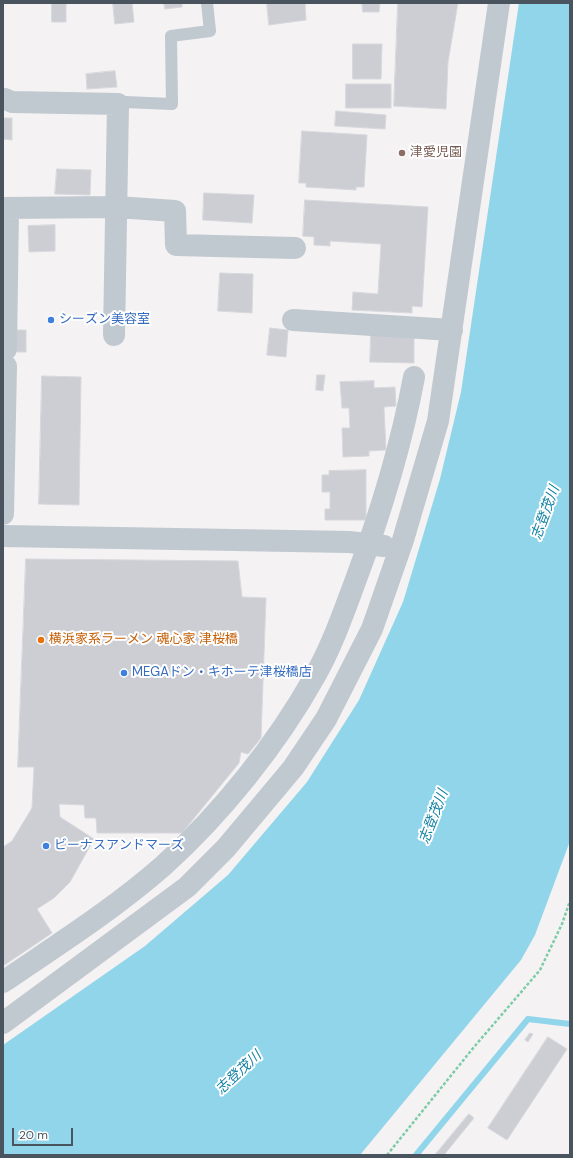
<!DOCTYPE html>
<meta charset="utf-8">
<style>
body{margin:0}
#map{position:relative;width:573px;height:1158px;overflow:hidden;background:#f4f2f2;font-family:"DM Sans",sans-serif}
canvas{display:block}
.frame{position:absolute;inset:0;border:4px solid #4a545f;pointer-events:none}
.scale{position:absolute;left:12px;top:1128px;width:61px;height:18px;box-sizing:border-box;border:2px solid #4a545f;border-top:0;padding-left:5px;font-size:12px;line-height:14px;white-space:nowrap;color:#4a545f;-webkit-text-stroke:3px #fff;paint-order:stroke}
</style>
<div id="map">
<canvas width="573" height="1158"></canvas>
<div class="frame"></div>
<div class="scale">20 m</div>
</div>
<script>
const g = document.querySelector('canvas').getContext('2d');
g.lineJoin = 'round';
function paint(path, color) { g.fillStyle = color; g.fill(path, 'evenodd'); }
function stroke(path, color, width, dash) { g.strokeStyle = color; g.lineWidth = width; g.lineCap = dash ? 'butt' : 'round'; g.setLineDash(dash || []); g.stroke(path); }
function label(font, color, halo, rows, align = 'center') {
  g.font = font + ' "DM Sans","Noto Sans JP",sans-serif'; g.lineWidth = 4; g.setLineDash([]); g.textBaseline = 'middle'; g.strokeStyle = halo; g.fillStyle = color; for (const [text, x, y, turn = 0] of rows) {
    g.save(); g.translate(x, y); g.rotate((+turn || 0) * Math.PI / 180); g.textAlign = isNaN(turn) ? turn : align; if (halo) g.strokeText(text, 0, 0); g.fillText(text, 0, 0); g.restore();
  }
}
const water = new Path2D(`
 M519,3H570V841L535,935L521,960L360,1155H3V1045L145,946L228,875L307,782L359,700L403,602L440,479L461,392Z`);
const stream = new Path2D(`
 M416,1155L528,1019L570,1024`);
const building = new Path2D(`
 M52,3H66V22H52Z
 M113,3H132L134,22L115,24Z
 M164,3H182V7L165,9Z
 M267,3H305L306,20L269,25Z
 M362,3H380L379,12H363Z
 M398,3H458L448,62L446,109L394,106Z
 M353,44H382L381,79H353Z
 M115,71L117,87L87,89L86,74Z
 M346,84H391V108H346Z
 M336,111L386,115L385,129L335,126Z
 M3,118H12V140L3,139Z
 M302,131L367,135L364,187H356V190L306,187V183H299Z
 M57,169L91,170L90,195L55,194Z
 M204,193L254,195L252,223L203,220Z
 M305,200L428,207L422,307L412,306V313L352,310L353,292L378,294L381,244L330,241V246L314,245V237L303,236Z
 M55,225V251L29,252L28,226Z
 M220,273L253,274L252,313L218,311Z
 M270,328L288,330L286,357L267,355Z
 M17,330H26V352H17Z
 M371,334L414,335V363L370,362Z
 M317,375H325L323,391L316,390Z
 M42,376L81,377L79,505L39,504Z
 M374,381V388L395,387L396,406L384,407L386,450L369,451V456L343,457L342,428H350L349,408H342L340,382Z
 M366,470V520H325V509H330V492H322V475H329V471Z
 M26,559L238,561L242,597L266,598L261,738L248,754L241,752L239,763L182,833H97L96,818H85L84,805L59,804L60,817L94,839L70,882L54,898L37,909L52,933L3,966V847L12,841L32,808L34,767H18Z
 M530,1033L533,1034L528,1042L525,1040Z
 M548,1037L567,1049L507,1140L488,1128Z
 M469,1114L474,1118L444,1155H435Z`);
const path = new Path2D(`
 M387,1155L474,1047L540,970L562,924L570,901`);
const lane = new Path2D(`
 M118,104L125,102L172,104L171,36L210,31L207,3`);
const street = new Path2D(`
 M5,99L12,102L118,104L114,335
 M3,208L116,207L175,211L176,245L295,248
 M293,320L452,330
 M6,349L8,208
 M3,514L6,366
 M3,536L349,542L384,546
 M3,982C57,945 114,909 163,866C221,814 277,744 315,676C332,646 343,614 355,582C380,515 401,447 414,377
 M3,1023L187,887L226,848L293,768L326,719L372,629L403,540L438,421L499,3`);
const markers = [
 [402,153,4,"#8d6e63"],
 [51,320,4,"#3f7fe0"],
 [41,640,4,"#e8710a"],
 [124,673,4,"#3f7fe0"],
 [46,846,4,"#3f7fe0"]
];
const educationNames = [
 ["津愛児園",410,153]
];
const shopNames = [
 ["シーズン美容室",59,320],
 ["MEGAドン・キホーテ津桜橋店",132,673],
 ["ビーナスアンドマーズ",54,846]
];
const foodNames = [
 ["横浜家系ラーメン 魂心家 津桜橋",49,640]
];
const waterNames = [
 ["志登茂川",546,513,-70],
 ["志登茂川",434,817,-69],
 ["志登茂川",239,1073,-43]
];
paint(water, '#91d5ea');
stroke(stream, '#91d5ea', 6);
paint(building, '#ccced4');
stroke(building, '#d6d8dd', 1);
stroke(path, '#7bcca7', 2.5, [3, 2]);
stroke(lane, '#c0c8d0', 12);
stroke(street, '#c0c8d0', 22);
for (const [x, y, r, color] of markers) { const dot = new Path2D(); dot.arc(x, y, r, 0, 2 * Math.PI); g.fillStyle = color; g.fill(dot); stroke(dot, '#fff', 1.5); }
label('13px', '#785e54', '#fff', educationNames, 'left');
label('13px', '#366cbe', '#fff', shopNames, 'left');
label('13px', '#c56008', '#fff', foodNames, 'left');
label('italic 14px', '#1080a3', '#fff', waterNames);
</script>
